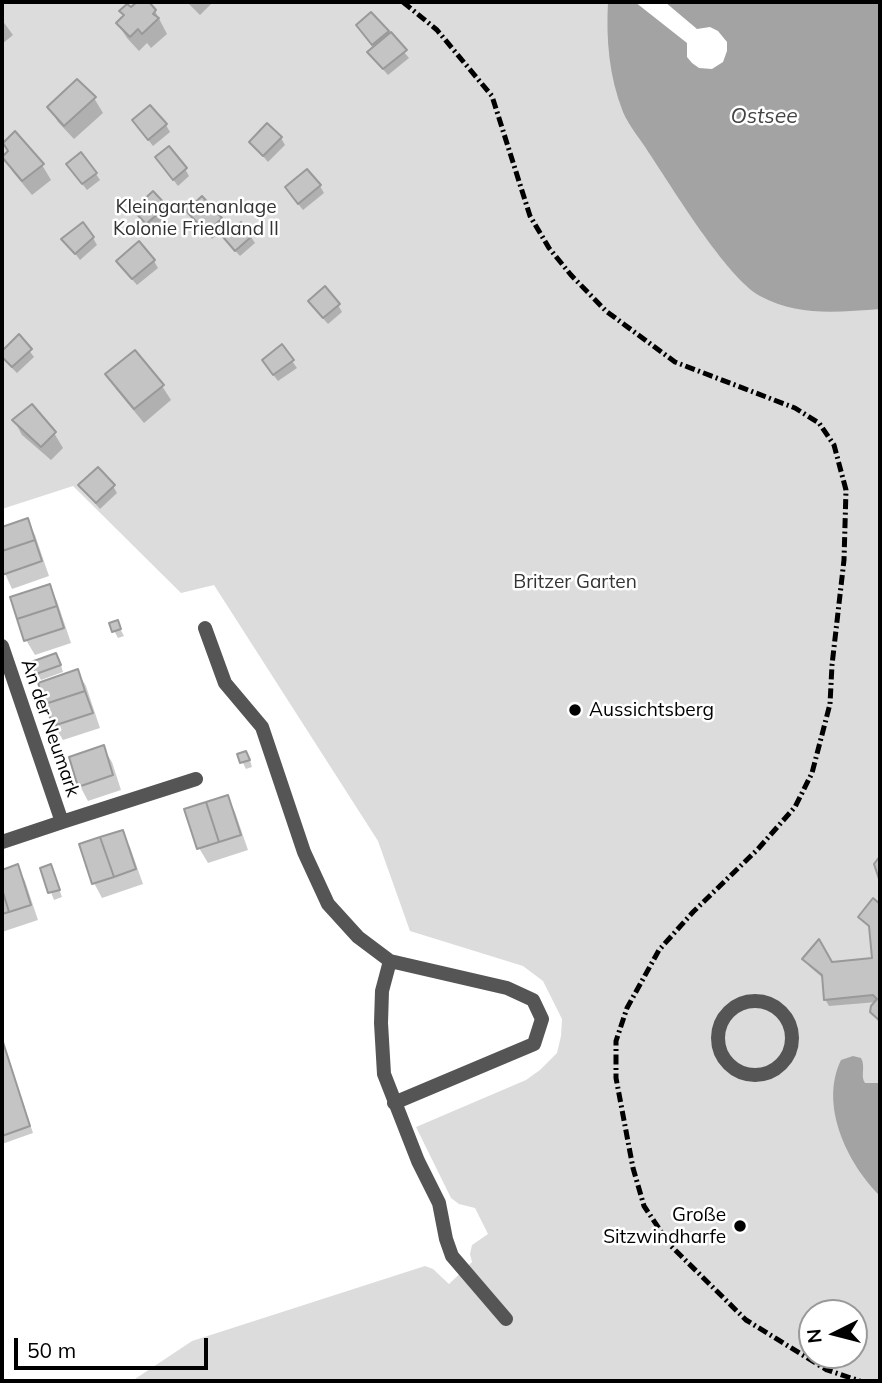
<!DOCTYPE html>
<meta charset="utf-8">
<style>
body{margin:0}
#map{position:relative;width:882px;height:1383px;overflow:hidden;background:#fff;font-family:Mulish,sans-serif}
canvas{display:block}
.frame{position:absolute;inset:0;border:4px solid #000;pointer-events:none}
.north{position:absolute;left:798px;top:1299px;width:70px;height:70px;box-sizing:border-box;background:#fff;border:2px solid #999;border-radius:50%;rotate:264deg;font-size:19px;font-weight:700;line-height:28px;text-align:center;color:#000}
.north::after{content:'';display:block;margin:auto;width:24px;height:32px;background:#000;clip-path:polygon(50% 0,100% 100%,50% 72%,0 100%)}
.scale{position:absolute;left:14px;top:1338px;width:194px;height:32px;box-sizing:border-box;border:4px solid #000;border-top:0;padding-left:9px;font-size:21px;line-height:24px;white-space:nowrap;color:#000;-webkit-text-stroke:5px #fff;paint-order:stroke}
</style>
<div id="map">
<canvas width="882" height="1383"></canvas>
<div class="frame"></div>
<div class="north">N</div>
<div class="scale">50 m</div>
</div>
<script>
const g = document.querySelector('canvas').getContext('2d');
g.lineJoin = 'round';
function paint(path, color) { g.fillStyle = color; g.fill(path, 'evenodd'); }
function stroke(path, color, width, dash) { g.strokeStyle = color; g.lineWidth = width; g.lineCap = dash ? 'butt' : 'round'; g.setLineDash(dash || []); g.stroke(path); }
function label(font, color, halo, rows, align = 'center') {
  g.font = font + ' Mulish,sans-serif'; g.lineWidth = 5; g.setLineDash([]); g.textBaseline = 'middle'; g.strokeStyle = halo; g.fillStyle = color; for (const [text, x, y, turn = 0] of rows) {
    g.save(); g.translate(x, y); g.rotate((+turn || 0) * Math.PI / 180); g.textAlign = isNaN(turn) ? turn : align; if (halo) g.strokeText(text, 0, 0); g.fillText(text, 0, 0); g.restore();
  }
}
const green = new Path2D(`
 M2,2H880V1381H132L192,1341L425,1266L433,1269L449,1284L472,1262L470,1254L472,1245L488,1234L475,1208L459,1204L451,1198L416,1127L526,1080L540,1070L557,1053L561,1036L562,1019L543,981L523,966L410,931L378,841L214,585L181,593L73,486L2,509ZM812,1313H854V1355H812Z`);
const water = new Path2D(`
 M608,2H880V309C838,312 799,317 760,296C726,277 672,187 649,153C641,140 629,126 623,112C609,76 606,40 608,2Z
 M853,1056L861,1058C866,1067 860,1076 865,1083H880V1196C847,1163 819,1105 841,1060Z`);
const pier = new Path2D(`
 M635,2H665L697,29L710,27L718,31L727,42V51L723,62L712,69L699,68L692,63L687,57V43Z`);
const shadow = new Path2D(`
 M139,2H146L155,11L167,34L151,48L147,43L139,51L127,38L118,24L125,17L122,12L131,10Z
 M187,2H212V3L200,15Z
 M2,20L13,35L2,44Z
 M362,32H387L409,58L388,75L374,59L370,52L375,48Z
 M94,98L103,113L74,139L58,122L49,107Z
 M166,125L170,132L153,146L138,127Z
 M267,126L281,138L285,145L268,162L251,142Z
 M10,152L42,165L51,180L32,195L13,172L4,157Z
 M157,158L185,169L189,176L178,186Z
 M72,171L96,174L100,180L87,190Z
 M320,186L324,193L303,210L291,195Z
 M166,207L170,213L151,230L135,210Z
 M188,211L221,219L225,226L212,239Z
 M251,237L255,243L240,256L229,244Z
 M93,238L97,245L80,260L64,239Z
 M154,261L158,268L137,285L122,268Z
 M338,305L342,312L328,324L314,308Z
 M19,337L34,357L17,373L5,361L2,353Z
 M282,347L297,368L278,381L268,368Z
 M108,374L162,386L171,400L144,423L116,389Z
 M14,420L54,433L63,448L51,460L22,435Z
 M80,486H113L117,493L100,509Z
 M27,520L35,535L49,576L12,589L2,567V528Z
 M49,587L57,601L71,643L35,655L26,640Z
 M117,623L124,636L118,638L111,625Z
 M60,662L63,672L41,680L37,673Z
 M77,671L86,686L100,728L63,740L54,725Z
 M103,748L112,762L121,790L88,801L80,786Z
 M239,755L250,760L252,767L246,769Z
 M227,797L235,812L248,850L208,863L199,848L186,810Z
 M122,832L130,847L143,884L102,898L94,883Z
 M17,866L25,881L38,920L2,932V871Z
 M51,866L62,897L54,900L42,869Z
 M873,901L880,906V1022L872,1012L877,1002L829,1006L825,999L824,979L809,966L805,959L831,964L874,960L871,930L860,917Z
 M2,1039L33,1133L2,1144Z`);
const building = new Path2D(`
 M137,2H149L156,10L153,14L159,18L142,34L138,29L130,37L116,23L124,15L119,11L127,4L131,7Z
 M371,12L389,31L372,45L356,25Z
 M391,32L407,50L383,69L367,52Z
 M77,79L96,97L64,126L47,107Z
 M150,105L167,124L148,140L132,120Z
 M267,123L282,137L263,156L249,142Z
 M15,131L44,164L22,181L2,157L8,151L3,143Z
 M169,146L187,168L173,180L155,157Z
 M81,152L97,173L82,184L66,164Z
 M307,169L321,185L298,204L285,187Z
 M153,191L167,206L146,224L133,210Z
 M202,196L222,218L207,233L186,211Z
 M83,222L94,237L75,254L61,239Z
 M241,222L252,236L235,251L223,237Z
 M139,241L155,260L132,279L116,261Z
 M325,286L340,304L323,318L308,301Z
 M19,334L32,349L12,367L2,357V351Z
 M282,344L294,360L273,375L262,360Z
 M135,350L164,385L134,409L105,374Z
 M32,404L56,432L41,447L12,420Z
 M98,467L115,485L96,503L78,485Z
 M28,518L35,540L2,551V527Z
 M35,540L42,561L2,575V551Z
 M50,584L57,606L17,619L10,597Z
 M57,606L64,628L24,641L17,619Z
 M118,620L121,629L112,632L109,623Z
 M56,653L61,665L36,674L31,662Z
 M78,669L85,691L45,704L38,683Z
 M85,691L93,713L53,726L45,704Z
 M104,745L113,775L78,787L69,757Z
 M246,751L250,760L240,763L237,754Z
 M228,795L241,835L219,842L206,802Z
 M206,802L219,842L197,849L184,809Z
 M123,830L136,869L114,877L100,837Z
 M100,837L114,877L92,884L79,844Z
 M880,856V882L874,864Z
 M18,864L31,905L9,912L2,889V870Z
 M51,864L60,890L48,893L40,868Z
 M2,889L9,912L2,914Z
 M873,898L880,904V1021L870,1012L871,1006L877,999L873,995L824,1000L822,975L802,959L819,939L832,962L872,958L869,926L858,917Z
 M2,1039L30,1126L2,1136Z`);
const lane = new Path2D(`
 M205,628L225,683L262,727L304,852L328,904L358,937L390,961L382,991L381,1023L384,1074L418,1161L439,1203L446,1239L452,1256L506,1319
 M2,646L62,822L2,842
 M62,822L196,779
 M390,961L507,988L533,1000L542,1019L534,1044L394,1103
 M718 1038a37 37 0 1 1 74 0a37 37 0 1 1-74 0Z`);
const rail = new Path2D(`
 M403,2L437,30L492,96L530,216L549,248L571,275L606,311L675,362L795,408L819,423L834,445L846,490L844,560L832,665L830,704L812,773L795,807L758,849L693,912L659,950L627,1008L616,1041V1078L633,1168L644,1206L670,1245L746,1320L827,1370L860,1381`);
const markers = [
 [575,710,7,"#000"],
 [740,1226,7,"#000"]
];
const parkNames = [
 ["Kleingartenanlage",196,207],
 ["Kolonie Friedland II",196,229],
 ["Britzer Garten",575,582]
];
const poiNames = [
 ["Aussichtsberg",589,710],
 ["Große",726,1215,"right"],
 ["Sitzwindharfe",726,1237,"right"]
];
const streetNames = [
 ["An der Neumark",50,728,71]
];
const waterNames = [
 ["Ostsee",764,117]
];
paint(green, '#dcdcdc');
paint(water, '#a3a3a3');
paint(pier, '#fff');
paint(shadow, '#0003');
paint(building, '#c4c4c4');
stroke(building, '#999', 2);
stroke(lane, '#555', 14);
stroke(rail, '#000', 5, [10, 3.5, 2, 3.5]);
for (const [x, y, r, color] of markers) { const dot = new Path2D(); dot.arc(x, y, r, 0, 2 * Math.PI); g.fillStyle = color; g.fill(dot); stroke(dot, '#fff', 2.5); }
label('19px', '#333', '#fff', parkNames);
label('19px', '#000', '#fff', poiNames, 'left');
label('19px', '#000', '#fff', streetNames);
label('italic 21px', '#444', '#fff', waterNames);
</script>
